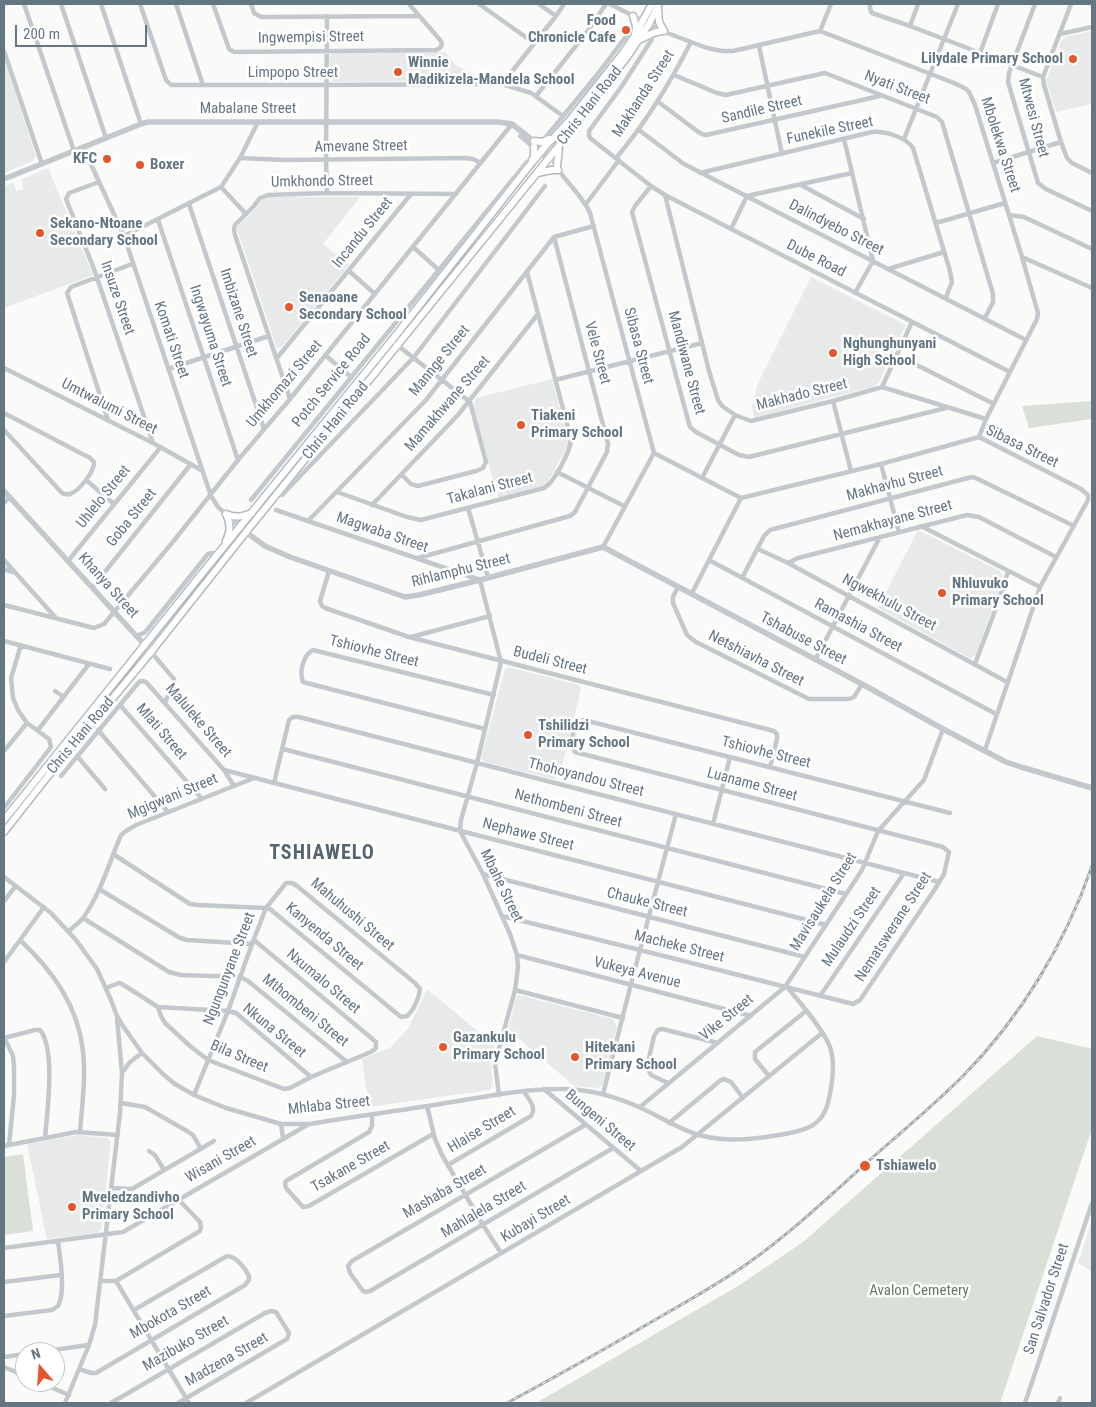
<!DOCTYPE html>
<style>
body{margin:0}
#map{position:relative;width:1096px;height:1407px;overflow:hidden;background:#fafaf8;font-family:"Roboto Condensed",sans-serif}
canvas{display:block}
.frame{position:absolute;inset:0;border:5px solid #657683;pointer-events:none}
.north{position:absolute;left:15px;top:1342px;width:50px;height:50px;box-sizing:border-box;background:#fff;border:1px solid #c1c8cd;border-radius:50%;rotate:342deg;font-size:14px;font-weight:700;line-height:20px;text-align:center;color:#657683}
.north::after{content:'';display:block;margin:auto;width:18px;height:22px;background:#e4572e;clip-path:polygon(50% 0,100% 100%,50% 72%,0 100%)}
.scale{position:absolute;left:15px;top:25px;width:132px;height:22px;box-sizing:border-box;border:2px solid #657683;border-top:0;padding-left:6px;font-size:15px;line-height:18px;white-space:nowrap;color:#657683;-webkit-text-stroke:4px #fff;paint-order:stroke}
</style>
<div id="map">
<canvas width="1096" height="1407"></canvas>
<div class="frame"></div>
<div class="north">N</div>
<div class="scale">200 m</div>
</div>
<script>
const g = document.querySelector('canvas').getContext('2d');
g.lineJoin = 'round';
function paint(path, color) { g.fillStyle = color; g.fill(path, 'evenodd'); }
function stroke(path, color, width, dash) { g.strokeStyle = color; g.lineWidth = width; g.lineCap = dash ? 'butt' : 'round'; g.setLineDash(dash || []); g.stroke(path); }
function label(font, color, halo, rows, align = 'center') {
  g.font = font + ' "Roboto Condensed",sans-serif'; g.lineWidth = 5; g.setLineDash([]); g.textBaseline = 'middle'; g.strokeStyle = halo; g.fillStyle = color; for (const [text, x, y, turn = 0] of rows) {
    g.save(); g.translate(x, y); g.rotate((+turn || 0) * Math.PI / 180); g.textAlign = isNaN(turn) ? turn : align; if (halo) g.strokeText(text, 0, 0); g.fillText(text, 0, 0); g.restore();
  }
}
const built = new Path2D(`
 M1092,31V104L1056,112L1046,81L1062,39L1066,37Z
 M445,52L456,65L479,78L480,80L334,82L329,79V56L333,53Z
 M4,59L36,156L33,161L4,173Z
 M48,168L93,275L4,308V186L14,182L16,191L23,189L22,179Z
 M268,197H360L323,244L349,265L281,348H277L237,229L239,225L251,214L262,200Z
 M811,277L906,325L879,382L875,386L754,418L752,407L758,383Z
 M552,379L569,444L546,485L498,498L473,406L476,398Z
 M918,530L1000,571L1003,578L976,655L970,658L878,608Z
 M508,667L579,685L581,689L560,775L554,779L485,762L481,758L505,669Z
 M427,989L495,1046L491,1062L493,1086L489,1090L369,1107L362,1059L390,1048L409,1027Z
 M519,995L613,1019L617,1027L603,1084L599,1088L574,1086L508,1029L516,997Z
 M78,1135L107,1138L111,1141L101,1230L97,1233L47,1239L27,1144Z
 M1092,1221V1272L1078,1263Z`);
const green = new Path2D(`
 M1092,401V419L1029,428L1022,406Z
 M1037,1036L1092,1049V1129L1000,1403H536L738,1286L803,1242Z
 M23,1154L33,1231L4,1235V1157Z`);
const minor = new Path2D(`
 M24,4L74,151
 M61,4L106,138
 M101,4L141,124
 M140,4L166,80L171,85H327L502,84L531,93L563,116
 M176,4L203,85
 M213,4L228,46L229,49L234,52L436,50L440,48L442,44L441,41L409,4
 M251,4L254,13L261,17L419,16
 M479,4L534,43
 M539,4L556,16
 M610,4L662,31L707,48L722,51H733L820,31L954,83L966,89L969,92L975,105L1022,257L1038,313L1037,319L986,419L979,437
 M870,4V9L872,13L910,26L1043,77
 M1035,4L1009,73L1008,82L1038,183L1046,189L1092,211
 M1071,4L1043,77L1044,85L1061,142L1067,158L1072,163L1092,173
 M327,16L326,159L327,193
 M910,26L918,4
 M820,31L831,4
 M1060,34L1092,27
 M652,39L622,86L589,131V135L590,138L651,186L665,195L1010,372
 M759,46L782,154
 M4,51L42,164
 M980,53L998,4
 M674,75L717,93L726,95L825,73L937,117L942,122L993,294V302L985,318
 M502,84L556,16L564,4
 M536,96L587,32L606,4
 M657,101L697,131L702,134L706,135L880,96
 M639,130L684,164L1026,340
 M546,137L596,76L628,34
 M844,139L873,261L855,293
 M904,139L958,4
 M83,147L124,236L211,496L218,507L241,528
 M551,155C559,178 581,192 590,213L654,453L741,498L881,464L979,437L1081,489L1088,495V500L1040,587L985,750
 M240,158L285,160L465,158L473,159L481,163
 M616,158C646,123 670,83 691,42
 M993,163L1061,142
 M700,173L872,132C885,131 906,137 913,148L950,271L952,282L946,297
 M99,182L69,193L66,199L94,269L153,443
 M801,185L864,219
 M651,186L635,206L632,212L688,420L690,427L696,432L739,455L749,457L946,408
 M221,187L246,214
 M665,195L709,371L718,400L722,406L735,415L751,421L833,401L882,387L986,419
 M189,204L264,429
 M586,204L619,160
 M1009,215L1024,217L1092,249
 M158,220L238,460
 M936,223L1005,203
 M731,229L747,196L852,173
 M124,236L221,187L240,158L258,122
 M413,247L439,270
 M1022,257L1092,288
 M888,269L944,252
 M349,271L375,294
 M392,341L470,402L486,462L483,468L476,471L418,486L411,484L402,475
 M325,355L351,377
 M897,355L994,404
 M277,358L411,194
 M4,368L153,443L201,470
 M168,369L269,336
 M555,380L702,343
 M882,387L912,322
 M290,399L235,235L234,229L235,225L254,206L260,198L268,195L327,193L456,194
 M833,401L851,471
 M4,413L90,458L94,462C95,471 79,491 70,494C66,495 65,494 62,493L4,430
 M108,420L67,293L71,287L132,264
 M881,464L899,532
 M557,472L624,506
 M702,478L735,415
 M86,480L114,504
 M337,492L407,517L421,520L544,488C554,483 571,450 571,439L527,272
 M282,495L414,357L545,186
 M251,500L527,162
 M4,503L10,497
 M372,505L458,415L538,314
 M468,508L488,577
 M276,510L480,580L501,662L477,763L461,820L460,831L483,874L510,934L517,955L518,967L515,990L495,1063L499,1095
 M308,521L426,400L554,237L594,226
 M921,526L1040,587
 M603,547L654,453
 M758,549L788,563L1007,682
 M418,558L570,516L575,512L607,452L608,444L554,237
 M4,560L56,618
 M709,560L996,714
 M68,561L160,448
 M788,563L798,558L967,515L979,517L1056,557
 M4,569L13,572
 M329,571L320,601L322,606L325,608L409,637L774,731L777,734V739L770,767
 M742,578L764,536L770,530L968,478L973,477L980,480L1074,526
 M678,587L673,597V603L687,635L696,642L809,699H849L854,697L862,684
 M92,588L191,464
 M692,593L741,498
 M4,605L94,628L104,624L172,543L238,460L290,399L512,124
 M136,636L144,633L147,630L208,554L213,553L217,556
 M411,637L490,616
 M4,641L110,669
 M151,652L174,679C176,689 167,694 165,703
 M815,660L880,537
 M975,664L993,616L1008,572
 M55,691L64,697
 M120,705L202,799
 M485,729L303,682C299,672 303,655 313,650L494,695
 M38,730L89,664
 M98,730L168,812
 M283,749L846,894
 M4,751L27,723
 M77,756L105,789
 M224,770L826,925
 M61,776L139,682L142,681L146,682L224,770L234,786
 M274,783L289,720L293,717H299L939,882
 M4,808L51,747L49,739L27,723L18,710L13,698L11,678L21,645
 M713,824L730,757
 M113,854L190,904L198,905L266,908L270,909L401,1017L407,1016C414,1010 419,998 420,989L415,983L297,886L292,883H286L266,908L252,944L228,1011L194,1095
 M483,874L805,957
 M4,877L51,913L76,940L97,969L111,1000L117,1016L123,1026L142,1053L164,1075L175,1084L194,1095L226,1108L281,1124H310C357,1116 405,1110 452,1102C486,1097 522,1089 557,1089C585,1088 615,1096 641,1108C661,1117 678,1129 699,1135C728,1143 756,1139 785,1134C806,1130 822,1126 828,1103C832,1086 836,1064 830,1047C824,1030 800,1003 788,988
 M99,889L180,938L187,940L252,944
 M4,901L15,887
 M502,916L640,950L853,1004L860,1000L935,889L944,874L949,852L943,847L575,752C568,743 574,732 577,722L584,720L950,813
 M83,918L169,972L181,975L240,977L248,981L347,1062
 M69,931C73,927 79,923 83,918C101,893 109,863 121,835L126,831L136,825L254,778
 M20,940C53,971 78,1006 83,1051C86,1078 82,1105 80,1132
 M517,955L751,1016
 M4,962L44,907
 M106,988L119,983L122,984L158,1007L161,1016L165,1023L190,1046L208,1060L284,1089L290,1088L311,1077L371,1052L376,1048V1042L254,940
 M515,990L623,1018
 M820,996L904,873
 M158,1007L228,1011L236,1013L311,1077
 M4,1037L13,1056L14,1067V1095L9,1145
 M4,1038L35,1030H40C56,1049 47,1113 45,1138
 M122,1073L130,1062L142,1053
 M769,1076L755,1059V1052L806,1011
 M668,1083L651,1075L647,1067L654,1036L658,1030L662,1029L718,1043
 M544,1089L641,1171
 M603,1094L631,984L676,814
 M121,1103L145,1107L187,1131L193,1135L201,1149
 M427,1106L435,1139L442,1155L483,1225L501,1253
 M640,1107L785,987L862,870L878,831L924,780L943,729
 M372,1114V1126L369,1132L286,1181L285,1184L286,1188L303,1207L309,1206L433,1134
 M669,1123L721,1080L724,1079L731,1082L743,1098
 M281,1124L283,1138
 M585,1125L352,1261L348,1266L350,1273L363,1291L366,1292L370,1291L613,1148
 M4,1146L76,1132L118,1135
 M149,1151L155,1155L164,1170
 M448,1165L531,1116C537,1108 529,1099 524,1092
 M112,1188L132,1189L214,1141
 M4,1248L123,1232L309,1124
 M101,1281H116L200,1231L201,1227L200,1222L179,1200
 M116,1281L189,1403
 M4,1282L61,1275
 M4,1316L52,1310L58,1306C66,1292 60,1257 58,1241
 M38,1352L89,1345
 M4,1357L25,1354
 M4,1367L25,1376
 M79,1369L91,1373H96L245,1285L249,1280V1276C245,1268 236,1256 227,1256L134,1310
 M39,1382L69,1395
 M65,1403L89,1345L95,1325L120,1113L122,1073L117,1018
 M111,1403L265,1313L271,1311L276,1312L289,1333L287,1339L178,1403
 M246,1403L682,1147L822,1033
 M1025,1403L1092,1203
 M1058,1403L1060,1398`);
const tertiary = new Path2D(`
 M521,136L548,159
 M4,179L141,124L148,122H498L512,124L551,155
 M4,491L151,652
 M246,532L265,546L290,557L405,597L419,595L480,580L603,547L862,684L943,729L1006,762L1021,767L1092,788`);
const secondary = new Path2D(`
 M658,8L659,22L664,31
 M633,16L636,26L635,34
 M641,39L653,33L662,31
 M534,141L542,142L549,139
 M532,160L534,157V147
 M557,167L559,147
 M537,173L552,170H558
 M226,514C235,518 242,517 252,513
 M226,541C230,532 231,526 227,516
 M4,820L200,576L396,335L526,170L543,149L569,121L623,53L634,37L652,4
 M4,832L48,776L151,652L246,532L549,158L627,57L649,24L659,4`);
const rail = new Path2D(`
 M507,1403C559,1375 610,1346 660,1317C691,1299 722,1282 751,1261C797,1228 838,1188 881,1150C909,1126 937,1102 963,1076C1021,1017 1065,944 1092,866`);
const markers = [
 [626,30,5,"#e4572e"],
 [1073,59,5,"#e4572e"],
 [398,72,5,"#e4572e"],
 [107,159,5,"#e4572e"],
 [140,165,5,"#e4572e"],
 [40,233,5,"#e4572e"],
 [289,307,5,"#e4572e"],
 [833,353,5,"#e4572e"],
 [521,425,5,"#e4572e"],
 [942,593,5,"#e4572e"],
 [528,735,5,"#e4572e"],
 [443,1047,5,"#e4572e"],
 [575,1057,5,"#e4572e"],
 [865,1166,6,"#e4572e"],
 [72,1207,5,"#e4572e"]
];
const poiNames = [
 ["Food",616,21,"right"],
 ["Chronicle Cafe",616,38,"right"],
 ["Lilydale Primary School",1063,59,"right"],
 ["Winnie",408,63],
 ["Madikizela-Mandela School",408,80],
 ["KFC",97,159,"right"],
 ["Boxer",150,165],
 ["Sekano-Ntoane",50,224],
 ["Secondary School",50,241],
 ["Senaoane",299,298],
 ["Secondary School",299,315],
 ["Nghunghunyani",843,344],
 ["High School",843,361],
 ["Tiakeni",531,416],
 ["Primary School",531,433],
 ["Nhluvuko",952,584],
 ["Primary School",952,601],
 ["Tshilidzi",538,726],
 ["Primary School",538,743],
 ["Gazankulu",453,1038],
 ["Primary School",453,1055],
 ["Hitekani",585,1048],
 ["Primary School",585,1065],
 ["Tshiawelo",876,1166],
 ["Mveledzandivho",82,1198],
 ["Primary School",82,1215]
];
const streetNames = [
 ["Ingwempisi Street",311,38,-1],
 ["Limpopo Street",293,73],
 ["Nyati Street",897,88,21],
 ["Makhanda Street",644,94,-57],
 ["Chris Hani Road",590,106,-52],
 ["Mabalane Street",248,109],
 ["Sandile Street",762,110,-13],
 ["Mtwesi Street",1033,118,75],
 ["Funekile Street",830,131,-12],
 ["Mbolekwa Street",1000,145,72],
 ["Amevane Street",361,147,-1],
 ["Umkhondo Street",322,182,-1],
 ["Dalindyebo Street",836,228,27],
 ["Incandu Street",363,233,-51],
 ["Dube Road",816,259,27],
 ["Insuze Street",117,298,71],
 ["Imbizane Street",238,313,72],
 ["Ingwayuma Street",210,336,72],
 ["Komati Street",171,340,71],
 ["Sibasa Street",638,346,75],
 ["Vele Street",597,353,75],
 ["Mannge Street",440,361,-51],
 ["Mandiwane Street",686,363,75],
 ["Potch Service Road",332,381,-51],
 ["Umkhomazi Street",285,384,-50],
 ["Makhado Street",802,395,-14],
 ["Mamakhwane Street",448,404,-49],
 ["Umtwalumi Street",109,407,27],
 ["Chris Hani Road",336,421,-51],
 ["Sibasa Street",1022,447,26],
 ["Makhavhu Street",895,484,-15],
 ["Takalani Street",490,489,-15],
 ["Uhlelo Street",104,497,-51],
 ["Goba Street",132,518,-51],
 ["Nemakhayane Street",893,521,-15],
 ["Magwaba Street",382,533,19],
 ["Rihlamphu Street",461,571,-14],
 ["Khanya Street",108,586,48],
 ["Ngwekhulu Street",889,603,28],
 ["Ramashia Street",858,626,28],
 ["Tshabuse Street",803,639,28],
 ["Tshiovhe Street",374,652,14],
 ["Netshiavha Street",756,659,27],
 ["Budeli Street",550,661,14],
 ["Maluleke Street",198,721,49],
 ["Mlati Street",161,732,49],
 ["Chris Hani Road",81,736,-50],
 ["Tshiovhe Street",766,753,14],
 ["Thohoyandou Street",586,778,14],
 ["Luaname Street",752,785,15],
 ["Mgigwani Street",173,797,-23],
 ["Nethombeni Street",568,809,15],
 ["Nephawe Street",528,835,14],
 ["Mbahe Street",501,886,64],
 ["Mavisaukela Street",824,902,-58],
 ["Chauke Street",647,903,14],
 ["Mahuhushi Street",352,915,40],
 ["Mulaudzi Street",852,927,-56],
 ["Nematswerane Street",894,927,-57],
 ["Kanyenda Street",324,937,40],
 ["Macheke Street",679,947,14],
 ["Ngungunyane Street",230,969,-69],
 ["Vukeya Avenue",637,973,14],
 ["Nxumalo Street",323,982,40],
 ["Mthombeni Street",305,1011,39],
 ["Vike Street",727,1018,-39],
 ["Nkuna Street",274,1031,39],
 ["Bila Street",239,1057,23],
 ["Mhlaba Street",329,1106,-6],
 ["Bungeni Street",600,1121,40],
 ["Hlaise Street",482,1130,-31],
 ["Wisani Street",221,1160,-30],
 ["Tsakane Street",351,1167,-30],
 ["Mashaba Street",445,1192,-30],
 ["Mahlalela Street",484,1210,-31],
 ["Kubayi Street",536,1219,-31],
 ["San Salvador Street",1047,1299,-72],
 ["Mbokota Street",171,1313,-30],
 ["Mazibuko Street",186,1344,-30],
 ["Madzena Street",227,1360,-30]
];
const parkNames = [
 ["Avalon Cemetery",919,1291]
];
const districtNames = [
 ["TSHIAWELO",322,854]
];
paint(built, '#e8e9e9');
paint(green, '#dadfd7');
stroke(secondary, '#b3babf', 9);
stroke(minor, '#c3c8cc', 4.5);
stroke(tertiary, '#c3c8cc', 5.5);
stroke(secondary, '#fff', 6);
stroke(rail, '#a2aab0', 3);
stroke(rail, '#fff', 1, [4]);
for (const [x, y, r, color] of markers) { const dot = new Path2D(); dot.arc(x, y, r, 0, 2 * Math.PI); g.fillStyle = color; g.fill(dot); stroke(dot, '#fff', 2); }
label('bold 15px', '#657683', '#fff', poiNames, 'left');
label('15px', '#657683', '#fff', streetNames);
label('15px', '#687a64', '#fff', parkNames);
g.letterSpacing = '1px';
label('bold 20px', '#57646e', '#fff', districtNames);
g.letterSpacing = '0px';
</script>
